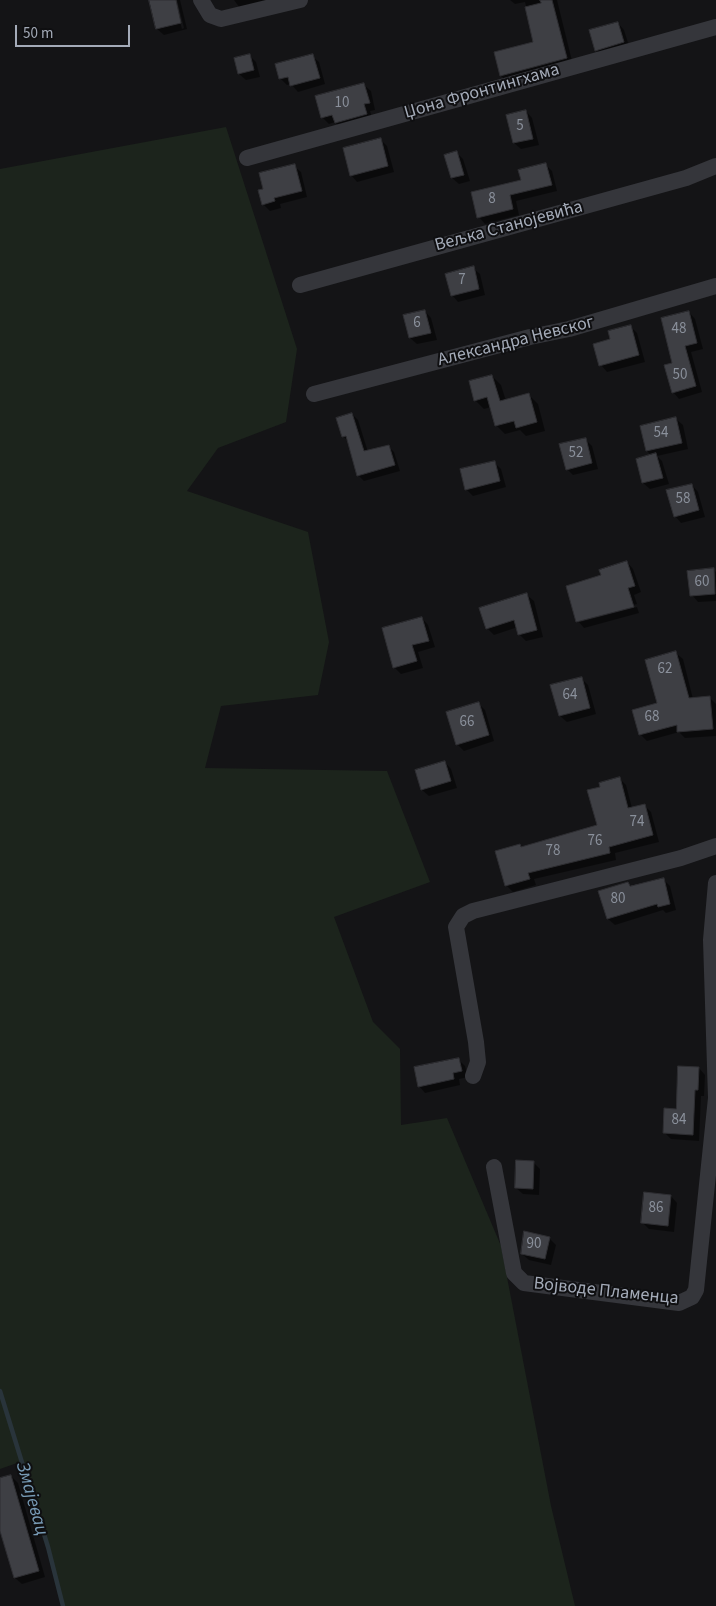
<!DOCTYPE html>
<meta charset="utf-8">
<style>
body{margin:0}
#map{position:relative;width:716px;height:1606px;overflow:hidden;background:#141416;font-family:"Source Sans 3",sans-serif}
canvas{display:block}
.scale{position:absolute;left:15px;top:25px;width:115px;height:22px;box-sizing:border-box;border:2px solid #a4abb8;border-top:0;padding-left:6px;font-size:15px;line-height:18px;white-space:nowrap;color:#a4abb8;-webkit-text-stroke:4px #0f0f11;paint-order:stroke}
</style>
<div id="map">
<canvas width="716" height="1606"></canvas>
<div class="scale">50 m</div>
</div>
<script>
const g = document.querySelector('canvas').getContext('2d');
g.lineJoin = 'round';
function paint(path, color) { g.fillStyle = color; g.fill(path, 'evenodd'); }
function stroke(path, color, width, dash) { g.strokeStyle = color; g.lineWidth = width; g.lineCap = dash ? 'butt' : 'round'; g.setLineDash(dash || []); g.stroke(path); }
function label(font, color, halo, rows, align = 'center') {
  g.font = font + ' "Source Sans 3",sans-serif'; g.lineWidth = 4; g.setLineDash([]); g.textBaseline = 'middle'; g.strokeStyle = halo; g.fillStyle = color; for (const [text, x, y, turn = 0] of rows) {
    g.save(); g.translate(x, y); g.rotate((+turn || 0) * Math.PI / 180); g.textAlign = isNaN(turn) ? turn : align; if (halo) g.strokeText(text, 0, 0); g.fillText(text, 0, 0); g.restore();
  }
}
const green = new Path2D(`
 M226,127L297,349L286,422L218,448L187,491L308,532L329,642L318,695L221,706L205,768L387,771L430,882L334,917L373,1022L400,1049L401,1125L447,1118L501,1246L551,1506L575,1606H61L54,1565L20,1462L0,1469V169Z`);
const shadow = new Path2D(`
 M150,0H174L182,29L184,28L177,0H180L187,29L164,35L157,29Z
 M234,0H291L242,11Z
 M510,0H557L573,65L508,82L501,76L535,43L525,2L515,4Z
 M618,23L624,30L630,49L602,56L596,50Z
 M250,56L256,62L260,77L246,80L239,74Z
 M312,56L319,62L325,84L298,92L291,84L287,85L280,78Z
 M364,85L371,91L375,110L370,111L373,121L342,129L335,122L329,124L322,117Z
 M526,111L532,118L539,145L521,149L514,143Z
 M381,140L387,146L394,172L357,182L351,175Z
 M456,152L463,159L470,181L459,184L452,178Z
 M545,164L552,171L557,191L516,201L519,215L485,224L479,217Z
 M294,166L301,172L307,197L280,204L281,208L270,211L263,204L264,190Z
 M473,268L480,274L485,295L458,302L452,295Z
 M425,311L431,318L437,340L417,344L410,338L405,316Z
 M689,312L695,319L703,349L691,352L702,392L679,399L673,392L674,364Z
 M630,326L637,333L645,362L607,372L601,365L612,340Z
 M492,376L501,385L506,401L529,395L538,404L545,431L526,436L520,430L505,434L496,425L491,407L484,409L475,400Z
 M352,414L358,420L368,452L388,446L394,452L400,471L364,481L358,475L349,442L343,436Z
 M676,419L683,425L688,449L657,456L662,461L669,484L650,489L643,483L637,460L652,456L647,451Z
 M585,439L592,446L598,469L573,475L567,469Z
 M494,462L501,469L506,487L473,496L466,489Z
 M692,485L698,492L705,517L681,523L675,516Z
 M627,562L633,569L641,592L634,595L637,604L580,619V622L637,607L639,613L584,628L578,621L602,576Z
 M713,569L716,572V601L698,602L692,595Z
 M527,595L534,601L543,637L526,641L519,634L518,627L494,635L487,628Z
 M422,618L428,625L435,647L418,652L423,668L401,674L394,667Z
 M676,653L683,659L693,699L709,697L716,704V736L685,738L679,732L647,741L640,734L658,704Z
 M581,678L588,685L596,714L567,722L560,716Z
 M478,703L485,710L494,741L464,751L457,744Z
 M445,762L451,769L457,788L429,796L422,790L416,771Z
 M620,779L626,785L632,808L644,805L651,812L659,842L615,853L616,860L534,879L536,885L513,892L506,885L520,845L522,848L599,826L601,788Z
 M663,879L670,886L676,910L666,913L663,910L615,925L608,919L600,892L628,883L632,887Z
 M458,1059L465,1066L468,1077L459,1079L460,1085L425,1093L419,1086Z
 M699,1068L705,1075L704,1096H701L699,1141L671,1139L665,1133Z
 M533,1162L540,1169L539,1195L523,1194L516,1188Z
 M671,1196L677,1203L674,1232L649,1229L642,1222Z
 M549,1238L556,1245L551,1265L529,1260L522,1254Z
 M11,1476L18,1483L45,1577L22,1584L15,1578L0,1526V1479Z`);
const stream = new Path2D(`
 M0,1391L48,1547L63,1606`);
const building = new Path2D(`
 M149,0H176L181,23L156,29Z
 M540,0H552L567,58L500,76L494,52L533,42L525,7L541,3Z
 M618,22L624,42L595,51L589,30Z
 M250,54L254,70L238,74L234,58Z
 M313,54L320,78L290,86L288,77L279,79L275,64Z
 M364,83L370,103L364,104L367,114L335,123L332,115L321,118L315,96Z
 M526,110L533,139L513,143L506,115Z
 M381,138L388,166L350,176L343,148Z
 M457,151L464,175L451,178L444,155Z
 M546,163L552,185L510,195L513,209L477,218L471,192L521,180L518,170Z
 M295,164L302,191L274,198L275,201L262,205L258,190L263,189L259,173Z
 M474,266L479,289L451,296L445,274Z
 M425,310L431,333L409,338L403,315Z
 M689,311L697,343L685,346L696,386L672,393L664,365L672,363L661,318Z
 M631,325L639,355L599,366L593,344L610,339L608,331Z
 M492,375L500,401L529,393L537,422L516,428L514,421L495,426L487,397L474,401L469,381Z
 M352,413L364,451L389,445L395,465L357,476L346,436L342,437L336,418Z
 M676,417L682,443L646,451L640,426Z
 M586,438L592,463L566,470L559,444Z
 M656,453L663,478L642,483L636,459Z
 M495,461L500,481L465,490L460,469Z
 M692,484L699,510L674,517L666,490Z
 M627,561L635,586L628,588L634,607L576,622L566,586L601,575L599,570Z
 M714,568L715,594L690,596L687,571Z
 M527,593L537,630L518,635L514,620L486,629L479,608Z
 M422,617L429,641L412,645L417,661L393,668L382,628Z
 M676,651L689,698L710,696L713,729L677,732V725L639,735L632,710L657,703L645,660Z
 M582,677L590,708L559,716L550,685Z
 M479,702L489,735L456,745L446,712Z
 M445,761L451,781L421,790L415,770Z
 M620,777L628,808L645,804L653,835L609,847L610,853L528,873L530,879L505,886L495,851L520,844L521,847L597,825L587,790L600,787L599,783Z
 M664,878L670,904L658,907L657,904L607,919L598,891L628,882L630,886Z
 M459,1058L462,1071L453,1073L454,1079L418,1087L414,1067Z
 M678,1066L699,1067L698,1090H695L693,1135L663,1133L664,1108L676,1109Z
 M516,1160L534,1161L533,1189L515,1188Z
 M644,1192L671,1195L668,1226L641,1223Z
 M524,1231L550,1237L545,1259L521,1254Z
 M11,1475L39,1571L14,1578L0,1531V1478Z`);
const minor = new Path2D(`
 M201,0L210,15L221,19L300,0
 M247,158L716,27
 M300,285L686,178L716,166
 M314,394L530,337L569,329L716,286
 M473,1076L478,1062L476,1042L456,927L463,916L473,911L681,858L716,846
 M494,1167L514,1273L524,1283L679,1303L692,1297L696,1290L716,1098L711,940L716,883`);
const numberNames = [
 ["10",342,104],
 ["5",520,127],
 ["8",492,200],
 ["7",462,281],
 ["6",417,324],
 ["48",679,330],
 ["50",680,376],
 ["54",661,434],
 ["52",576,454],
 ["58",683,500],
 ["60",702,583],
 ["62",665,670],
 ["64",570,696],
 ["68",652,718],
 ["66",467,723],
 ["74",637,823],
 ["76",595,842],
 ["78",553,852],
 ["80",618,900],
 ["84",679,1121],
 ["86",656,1209],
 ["90",534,1245]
];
const streetNames = [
 ["Џона Фронтингхама",482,92,-16],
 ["Вељка Станојевића",509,227,-15],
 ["Александра Невског",516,342,-14],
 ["Војводе Пламенца",606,1292,6]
];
const waterNames = [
 ["Змајевац",31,1499,74]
];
paint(green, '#1c241c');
paint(shadow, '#0007');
stroke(stream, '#29343b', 4.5);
paint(building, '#3e3f44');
stroke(building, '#2e2e32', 1);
stroke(minor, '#35363b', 16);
label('15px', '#8a909b', null, numberNames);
label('18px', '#a4abb8', '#0f0f11', streetNames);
label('italic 19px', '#789bb6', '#0f0f11', waterNames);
</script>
